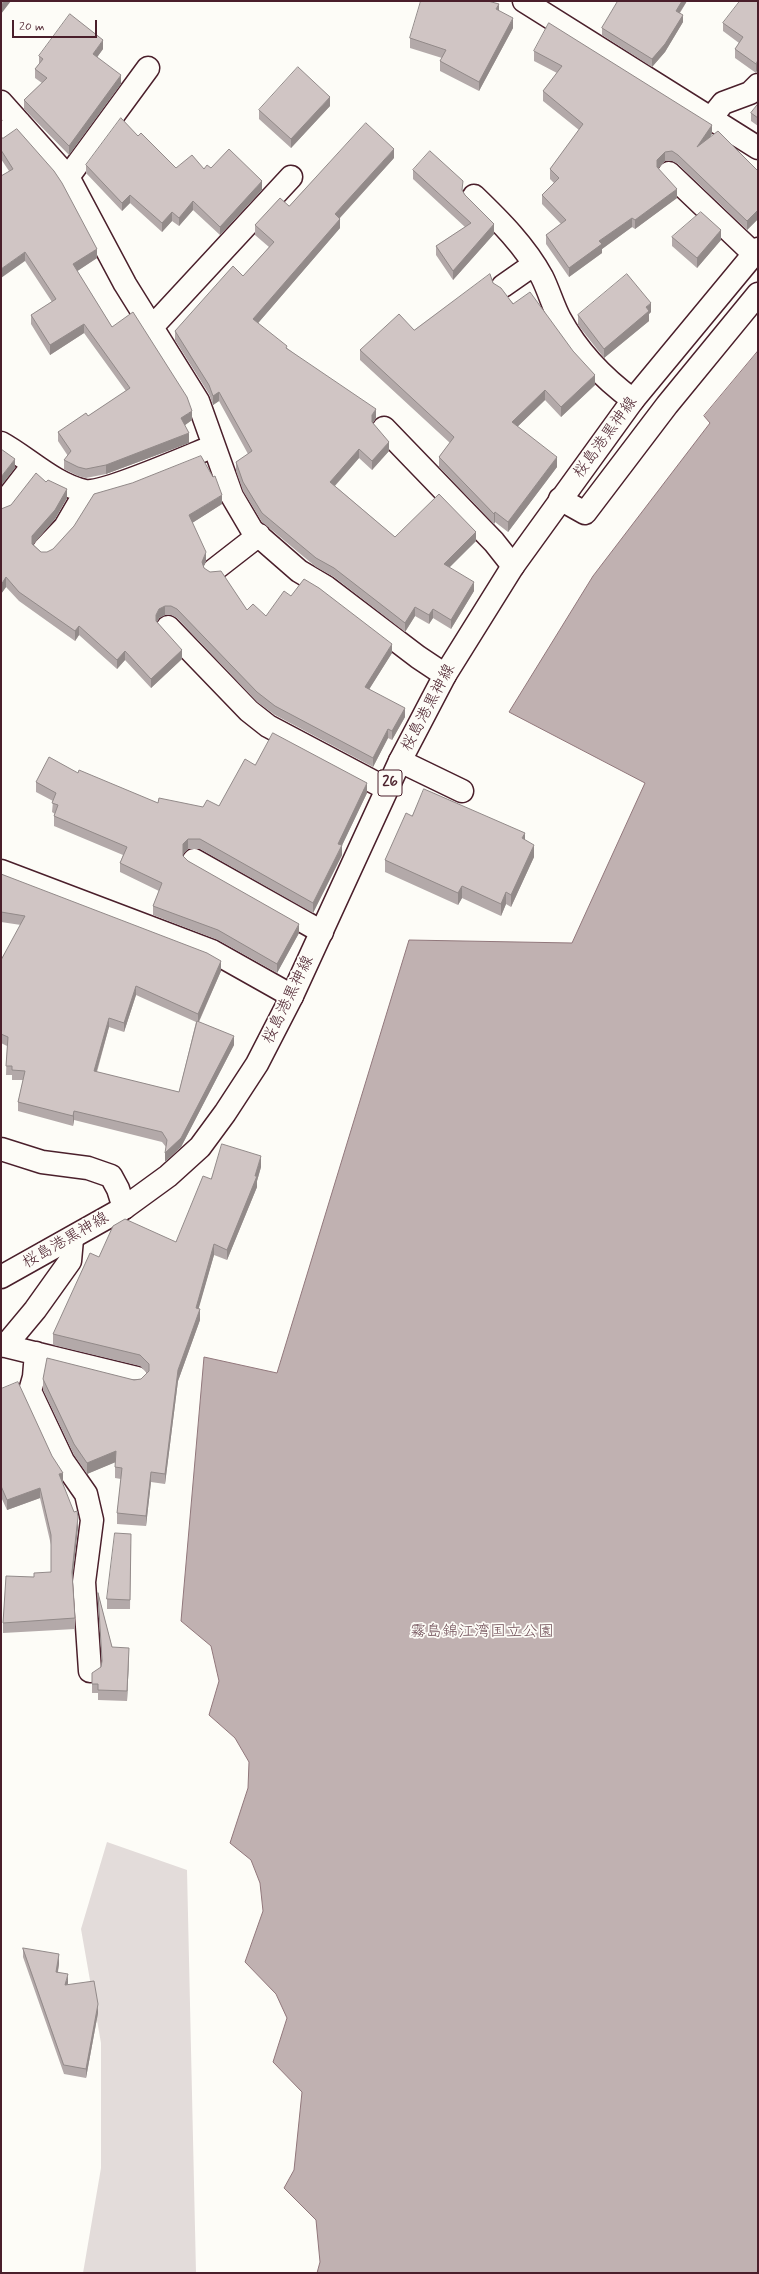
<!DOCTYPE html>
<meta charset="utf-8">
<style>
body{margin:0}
#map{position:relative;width:759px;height:2274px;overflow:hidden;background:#fdfcf7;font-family:Mynerve,sans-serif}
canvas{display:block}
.frame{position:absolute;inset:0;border:2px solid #4a1f2b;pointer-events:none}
.scale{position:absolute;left:12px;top:20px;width:85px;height:18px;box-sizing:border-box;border:2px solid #4a1f2b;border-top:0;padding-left:5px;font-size:12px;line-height:14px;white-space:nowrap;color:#4a1f2b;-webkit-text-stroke:3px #fdfcf7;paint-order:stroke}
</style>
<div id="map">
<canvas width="759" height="2274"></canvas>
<div class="frame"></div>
<div class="scale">20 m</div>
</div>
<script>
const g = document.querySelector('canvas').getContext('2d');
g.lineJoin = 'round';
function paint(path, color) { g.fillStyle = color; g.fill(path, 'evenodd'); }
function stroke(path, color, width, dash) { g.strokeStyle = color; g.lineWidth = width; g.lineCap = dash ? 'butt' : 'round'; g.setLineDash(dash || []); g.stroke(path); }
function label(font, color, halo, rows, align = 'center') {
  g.font = font + ' Mynerve,"Klee One",sans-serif'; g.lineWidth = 3.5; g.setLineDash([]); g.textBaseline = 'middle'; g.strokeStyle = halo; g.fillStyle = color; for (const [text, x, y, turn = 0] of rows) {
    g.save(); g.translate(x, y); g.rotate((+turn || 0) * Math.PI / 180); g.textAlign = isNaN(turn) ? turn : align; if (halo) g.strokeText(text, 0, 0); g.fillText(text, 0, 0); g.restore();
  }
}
const green = new Path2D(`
 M107,1842L187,1870L196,2273H83L101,2168V2043L81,1929Z`);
const water = new Path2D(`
 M758,351V2273H317L320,2262L316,2220L284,2188L294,2170L302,2092L273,2062L287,2018L276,1994L245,1962L263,1911L260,1883L251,1860L230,1843L248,1788L249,1762L235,1738L209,1715L219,1681L211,1646L181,1621L204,1357L277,1373L409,940L572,943L645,783L509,712L593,576L710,423L704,416Z`);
const minor = new Path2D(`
 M524,1L758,148
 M1,102L68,177L125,284L198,401L232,496L252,530L299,571L326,587L418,657L445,675
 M711,118L723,103L750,93L758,85
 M1,135L19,122
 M669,173L754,254
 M68,177L148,68
 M474,196C500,221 525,246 542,277C549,291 553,306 560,319C578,352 603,378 633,400
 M503,286L533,265
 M152,327L291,177
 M384,428L494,542L513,566
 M1,443C27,457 55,485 85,491C104,494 191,455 214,446
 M560,499L585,513L667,405L758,294
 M1,506L33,465
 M44,549L65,527L86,491
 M214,570L259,535
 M168,627L249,711L268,726L387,789
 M400,761L462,791
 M194,860L322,932
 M1,871L212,951L292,996
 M1,1149L42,1162L88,1168L111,1176L118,1189L124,1208
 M1,1345L137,1378
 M5,1346L35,1310L70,1261L72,1239
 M36,1353L34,1377L30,1391L63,1461L86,1494L92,1520L84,1582L90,1671`);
const primary = new Path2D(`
 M1,1277L124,1208L168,1176L200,1147L225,1113L257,1064L292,996L400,761L445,675L513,566L633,400L758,249`);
const wall = new Path2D(`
 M618,1H687L680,13L683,22L665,52L652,67L602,35V28Z
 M758,1L756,73L735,58V49L739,43L723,31V23Z
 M499,11L513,28L479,91L440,71V61L442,58L410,48V38Z
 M103,49L97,57L121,84L69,155L24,109V100L42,83L35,78V69L39,64V56Z
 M534,51L712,134L710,136L758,171V219L747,230L678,164L672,161H665L658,168L677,198L635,229L632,227L602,249V253L569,277L546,244V235L561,224L542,204V195L554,183L550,179V169L579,130L543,101V91L557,73L534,61Z
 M758,104V126L751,121V113Z
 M330,106L291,148L259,119V110Z
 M138,136L176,168H211L262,190L220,235L193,210L179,226L172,221L162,232L130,203L122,211L86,173V165Z
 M1,138L97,258L77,271L112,327L192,420L185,425L189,443L106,474L86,478L78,476L64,469V460L68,456L58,441V432L88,416L126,391L84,333L50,355L31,324V315L52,302L25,261L9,171L1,159Z
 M394,158L340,218V228L258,323L287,348L376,418L373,423L389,451L372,470L359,458L335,486L395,537L476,541L449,567L474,591L451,629L433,618L429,624L415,616L405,632L334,577L316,567L262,522L243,491L236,471V462L248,454L219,401L213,405L209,394L175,340V331L243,276L269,247L255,235V225L289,206Z
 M413,170L463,190V192L465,195L494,234L453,280L436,255V246L465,227L413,179Z
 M672,237L721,240L697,268L672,246Z
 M493,283L595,385L561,417L545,400L517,427L557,467L508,532L495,522L494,524L439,467V457L450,443L360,360V350L414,330Z
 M651,312L649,314V321L604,358L578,325V315Z
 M46,482L67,498L55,519L33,544L41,552H47L222,504L192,523L206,561L203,567L204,568L247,610L266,616L291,596L392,653L369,689L405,717L392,740L388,738L373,767L275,715L257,702L177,618L171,615H165L159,618L157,622L182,659L151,688L125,660L117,669L79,635L75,641L19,601L6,587L1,594L11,505Z
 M255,765L367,793L342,845V855L313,913L200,849H188L183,854V856L188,861L299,933L277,973L218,940L153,915V906L159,891L120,872V863L123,855L54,826V816L55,814L52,812L53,801L36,792V782L78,773L158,803L203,807L219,806Z
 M412,816L525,840L534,857L511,907L506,904L501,916L462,898L458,905L385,872V860Z
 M1,874L221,971L199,1022L234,1045L181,1147L165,1162L166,1147L162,1142L74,1120L73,1126L18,1111V1102L23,1080H12V1075H6L7,1046L1,1043V960L21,925L1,922ZM136,995L196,1022L179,1092L97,1072L109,1027L124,1032Z
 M261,1167L257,1181V1187L227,1260L214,1255L198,1309L200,1320L178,1381L165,1484L151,1482L146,1526L117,1524V1513L121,1479L115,1478V1462L87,1474L74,1455L43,1390V1379H141L147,1373L140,1366L53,1345V1334L99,1257L176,1242L211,1179Z
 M1,1389L63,1483H62L78,1527L72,1579L75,1618V1629L3,1633V1623L34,1577L51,1572V1545L40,1498L7,1510L1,1497Z
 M131,1543L130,1609H107V1599Z
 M98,1593L112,1647L129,1658L127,1701L98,1700V1693H92V1684L101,1667L102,1663L98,1602Z
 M23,1948L59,1964L58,1972L68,1983L67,1985L98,2013L86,2078L64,2074L23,1957Z`);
const shadedWall = new Path2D(`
 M4,1H11L1,14V5Z
 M682,1H687L676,18V11Z
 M499,4V14L496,9Z
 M683,15V22L665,52L652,67V59Z
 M513,18V28L479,91V82Z
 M103,40V49L93,63V54Z
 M758,60V69L756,73V64Z
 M121,75V84L69,155V146Z
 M330,97V106L291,148V139Z
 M712,125V134L697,156V147Z
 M394,149V158L335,223V214Z
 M665,152V161L657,170V160Z
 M262,181V190L220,235V227Z
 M677,189V198L635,229V220Z
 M130,195V203L122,211V203Z
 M193,201V210L179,226V218Z
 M758,210V219L747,230V221Z
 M172,212V221L162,232V223Z
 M632,218V227L602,249V253L569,277V268L599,241Z
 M340,219V228L253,329V319Z
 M494,224V234L453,280V271Z
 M721,230V240L697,268V258Z
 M97,249V258L73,274V264Z
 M25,252V261L1,278V269Z
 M651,303V312L649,314V321L604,358V349L646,307Z
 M84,324V333L50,355V345Z
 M595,375V385L561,417V407Z
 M545,390V400L512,432V422Z
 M219,392V401L213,405V396Z
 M376,409V418L372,424V415Z
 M192,411V420L181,428V418Z
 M189,433V443L106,474V465Z
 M389,442V451L372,470V461Z
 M359,449V458L330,491V482Z
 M557,457V467L508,532V522Z
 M15,459V468L1,486V477Z
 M67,489V498L55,519L32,546V536Z
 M222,495V504L189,525V515Z
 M495,512V522L494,524V514Z
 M476,532V541L444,573V564Z
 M206,552V561L202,571V562Z
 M6,577V587L1,594V585Z
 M474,582V591L451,629V620Z
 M165,606V615L159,618L156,624V615L159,609Z
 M415,607V616L405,632V623Z
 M433,609V618L429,624V615Z
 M79,626V635L75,641V631Z
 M392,644V653L365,696V687Z
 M182,650V659L151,688V679Z
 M125,651V660L117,669V660Z
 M405,708V717L392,740V731Z
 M388,729V738L373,767V758Z
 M367,783V793L338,854V844Z
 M525,833V845L522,838Z
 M188,839V849L183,854V844Z
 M342,845V855L313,913V903Z
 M534,845V857L511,907V895Z
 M462,886V898L458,905V893Z
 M506,892V904L501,916V904Z
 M299,924V933L277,973V964Z
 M221,961V971L198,1023V1014Z
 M136,986V995L124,1032V1023Z
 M109,1018V1027L94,1080V1071Z
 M234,1036V1045L181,1147L165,1162V1153Z
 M74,1111V1120L73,1126V1116Z
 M261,1156V1167L257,1181V1187L227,1260V1250L255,1176Z
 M214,1244V1255L196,1318V1308Z
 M200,1309V1320L178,1381L165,1484V1474L178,1370Z
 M116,1451V1462L87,1474V1463Z
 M151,1472V1482L146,1526V1516Z
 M63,1473V1483L59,1485V1474Z
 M40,1488V1498L7,1510V1500Z
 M78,1517V1527L72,1583V1572Z
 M129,1648V1658L127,1701V1691Z
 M59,1954V1964L56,1981V1972Z
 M68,1974V1983L65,1994V1985Z
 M98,2004V2013L86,2078V2069Z`);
const building = new Path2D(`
 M1,1H4L1,5Z
 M421,1H488L499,4L496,9L513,18L479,82L440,61L446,50L410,38Z
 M618,1H682L676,11L683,15L665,44L652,59L602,28Z
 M740,1H758V60L756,64L735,49L743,37L723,23Z
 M70,14L103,40L93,54L121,75L69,146L24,100L47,78L35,69L43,59L39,56Z
 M549,23L712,125L697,147L718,131L758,171V210L747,221L678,155L672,151L665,152L657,160V167L677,189L635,220L632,218L599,241L602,244L569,268L546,235L566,220L542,195L559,178L550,169L583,124L543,91L562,66L534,51Z
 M298,67L330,97L291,139L259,110Z
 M758,104V118L751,113Z
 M121,118L138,136L141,133L176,168L192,155L204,169L207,165L211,168L229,149L262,181L220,227L193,201L179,218L172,212L162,223L130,195L122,203L86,165Z
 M366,123L394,149L335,214L340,219L253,319L287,346L286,348L376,409L372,415V422L389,442L372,461L359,449L330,482L395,537L439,494L476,532L444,564L474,582L451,620L433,609L429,615L415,607L405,623L334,568L316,558L262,513L243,482L236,462L252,451L219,392L213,396L209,385L175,331L233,266L243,276L274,242L255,225L280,198L289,206Z
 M17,129L54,171L62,183L97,249L73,264L112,327L133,312L187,397L192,411L181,418L189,433L106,465L86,469L78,467L64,460L71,451L58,432L86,413L88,416L130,388L84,324L50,345L31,315L56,299L25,252L1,269V176L13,169L1,150V138H3Z
 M430,151L463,181L462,190L465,195L494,224L453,271L436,246L471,223L413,170Z
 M701,212L721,230L697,258L672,237Z
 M490,274L493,283L501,288L513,304L530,292L573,351L595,375L561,407L545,390L512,422L557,457L508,522L495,512L494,514L439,457L454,437L360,350L399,314L414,330Z
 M627,274L651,303L646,307L649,311L604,349L578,315Z
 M1,449L15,459L1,477Z
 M201,456L213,477L215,476L222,495L189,515L206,552L202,562L204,568L210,572L221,571L247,610L253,604L266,616L284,591L291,596L304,579L319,588L392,644L365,687L405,708L392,731L388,729L373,758L275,706L257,692L177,609L171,606H165L159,609L156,615V621L182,650L151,679L125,651L117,660L79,626L75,631L19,592L6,577L1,585V509L11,505L36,473L46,482L48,480L67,489L55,510L32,536V544L41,552H47L53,549L74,526L94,494L132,483Z
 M273,733L367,783L338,844L342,845L313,903L200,839H188L183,844V856L188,861L299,924L277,964L218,930L153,906L162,883L120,863L127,847L54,816L58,805L52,803L56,793L36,782L49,757L78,773L79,770L158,803L159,798L203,807L207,800L219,806L245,759L255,765Z
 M424,789L525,833L522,838L534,845L511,895L506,892L501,904L462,886L458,893L385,860L406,813L412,816Z
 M1,874L207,953L221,961L198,1014L136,986L124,1023L109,1018L94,1071L179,1092L197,1021L234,1036L181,1138L165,1153L167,1140L162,1132L74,1111L73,1116L18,1102L25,1071L12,1070V1066H6L8,1037L1,1034V960L25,916L1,912Z
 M222,1144L261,1156L255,1176H257L227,1250L214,1244L196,1308L200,1309L178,1370L165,1474L151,1472L146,1516L117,1513L122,1468L115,1467L116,1451L87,1463L74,1444L43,1379L47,1358L134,1380L141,1379L149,1371V1364L140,1355L53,1334L90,1253L99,1257L113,1226L125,1219L176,1242L203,1176L211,1179Z
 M18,1382L52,1456L63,1473L59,1474L74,1512L77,1511L78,1517L72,1572L75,1618L3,1623L6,1576L34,1577V1573L51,1572V1535L40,1488L7,1500L1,1486V1389Z
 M115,1533L131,1534L130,1600L107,1599Z
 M98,1593L112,1647L129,1648L127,1691L98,1690V1684H92V1673L101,1667L102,1661Z
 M23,1948L59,1954L56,1972L68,1974L65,1985L94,1981L98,2004L86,2069L64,2065Z`);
const shields = [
 [390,783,24]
];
const shieldNames = [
 ["26",390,783]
];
const streetNames = [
 ["桜島港黒神線",606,438,-54],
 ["桜島港黒神線",429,708,-62],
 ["桜島港黒神線",289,1000,-64],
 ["桜島港黒神線",66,1241,-30]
];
const parkNames = [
 ["霧島錦江湾国立公園",482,1633]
];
paint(green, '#e3dcda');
paint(water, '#c0b1b1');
stroke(water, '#91777b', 1);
stroke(minor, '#4a1f2b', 25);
stroke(primary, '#4a1f2b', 25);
stroke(minor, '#fdfcf7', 22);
stroke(primary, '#fdfcf7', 22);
paint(wall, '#b3a9a9');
paint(shadedWall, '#928a89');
paint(building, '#d0c5c4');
stroke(building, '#928a89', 1);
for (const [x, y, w] of shields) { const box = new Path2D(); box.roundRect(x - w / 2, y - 13, w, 26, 3); g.fillStyle = '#fdfcf7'; g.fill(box); stroke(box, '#4a1f2b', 1); }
label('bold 15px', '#4a1f2b', null, shieldNames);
label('16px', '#4a1f2b', '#fdfcf7', streetNames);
label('16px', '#704e57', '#fdfcf7', parkNames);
</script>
